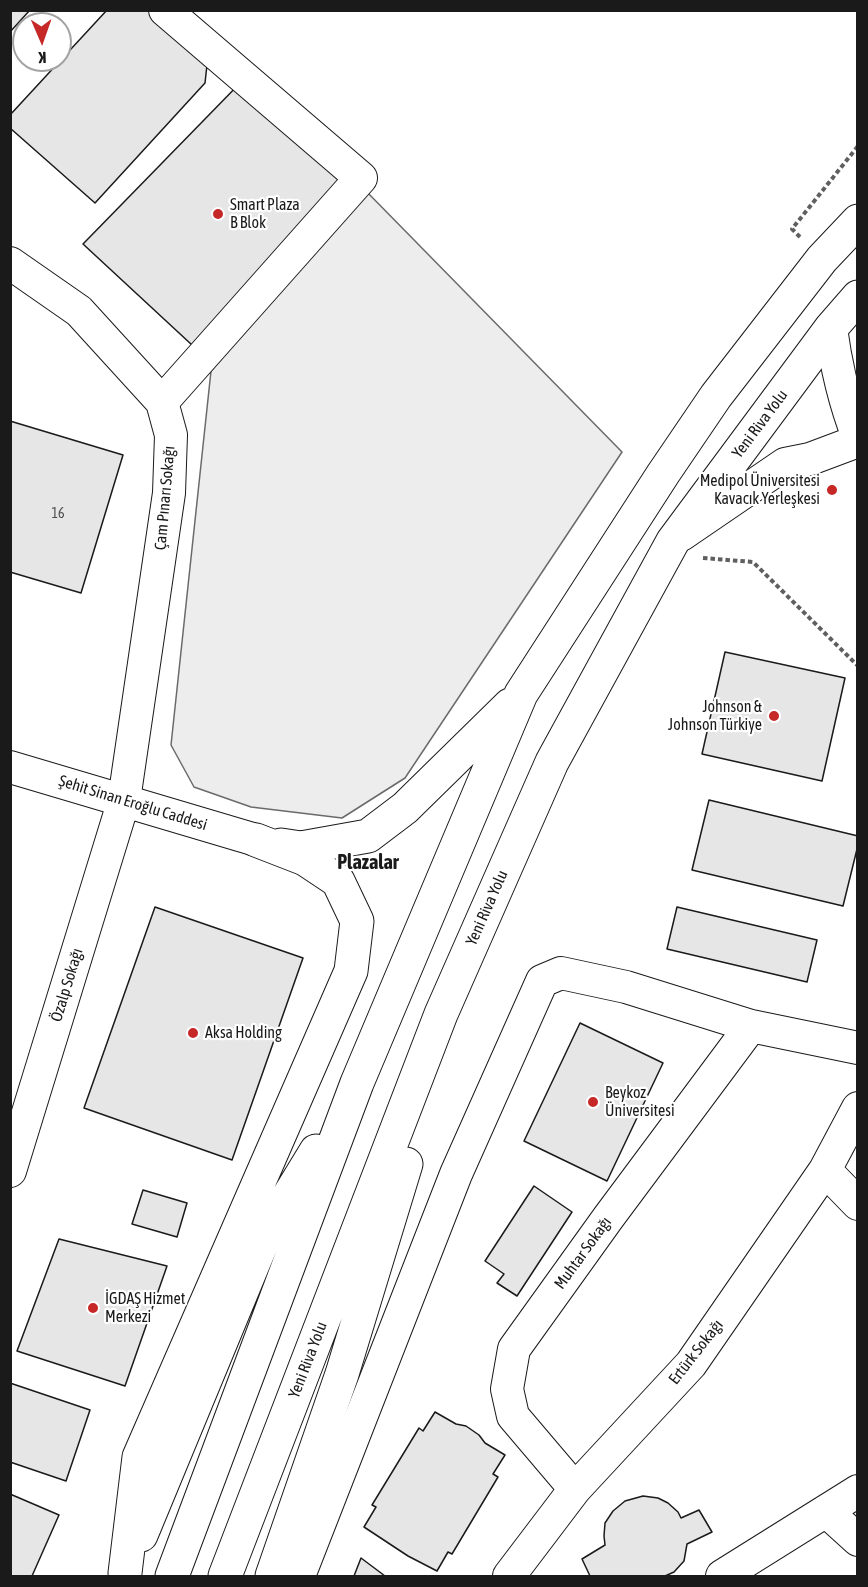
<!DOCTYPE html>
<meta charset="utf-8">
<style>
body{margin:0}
#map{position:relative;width:868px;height:1587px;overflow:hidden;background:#fff;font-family:"Asap Condensed",sans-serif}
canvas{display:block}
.frame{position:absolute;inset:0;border:12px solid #1a1a1a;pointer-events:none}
.north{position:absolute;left:12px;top:12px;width:60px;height:60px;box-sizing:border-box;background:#fff;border:2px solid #a3a3a3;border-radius:50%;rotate:178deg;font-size:16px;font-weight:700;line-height:24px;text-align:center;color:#1a1a1a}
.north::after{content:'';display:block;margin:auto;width:21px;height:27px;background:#c62828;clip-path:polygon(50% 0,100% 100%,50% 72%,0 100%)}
</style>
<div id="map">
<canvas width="868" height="1587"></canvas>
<div class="frame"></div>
<div class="north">K</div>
</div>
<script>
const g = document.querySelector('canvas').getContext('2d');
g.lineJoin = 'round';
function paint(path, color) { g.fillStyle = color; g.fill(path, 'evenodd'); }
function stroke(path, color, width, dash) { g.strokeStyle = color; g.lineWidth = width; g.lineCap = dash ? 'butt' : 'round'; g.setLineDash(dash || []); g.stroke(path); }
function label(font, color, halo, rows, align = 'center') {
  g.font = font + ' "Asap Condensed",sans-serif'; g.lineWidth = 4.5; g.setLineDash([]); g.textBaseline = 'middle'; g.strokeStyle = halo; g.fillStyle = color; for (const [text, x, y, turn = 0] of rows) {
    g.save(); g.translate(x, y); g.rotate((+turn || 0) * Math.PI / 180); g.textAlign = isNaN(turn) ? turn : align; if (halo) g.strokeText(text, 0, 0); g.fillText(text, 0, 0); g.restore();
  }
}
const built = new Path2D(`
 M366,191L622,452L405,778L342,818L251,807L194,787L171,745L211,371Z`);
const building = new Path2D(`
 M10,10H30L10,32Z
 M107,10H153L207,65L205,83L95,203L10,128V115Z
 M244,79L353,184L192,345L83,244Z
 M10,421L123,455L81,593L10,572Z
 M725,652L845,678L822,781L702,754Z
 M709,800L858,836V845L843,906L692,870Z
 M155,907L303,958L232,1160L84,1108Z
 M677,907L817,940L807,982L667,949Z
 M580,1023L663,1063L607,1181L524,1141Z
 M534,1186L572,1212L517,1296L497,1283L504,1274L485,1261Z
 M143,1190L187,1203L177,1237L132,1224Z
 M59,1239L167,1266L125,1386L17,1351Z
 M10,1383L90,1410L66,1481L10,1462Z
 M435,1412L456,1424L466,1426L479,1435L485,1443L505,1455L493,1474L498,1477L452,1554L448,1552L437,1571L408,1556L364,1527L376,1507L372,1505L419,1428L423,1431Z
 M10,1494L59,1515L32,1576H10Z
 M643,1496L658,1498L668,1503L678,1512L681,1518L699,1510L712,1532L687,1544L684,1561L674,1572L665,1576H590L582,1559L605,1545L604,1536L605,1523L613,1511L625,1501Z
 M361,1558L385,1576H354Z`);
const path = new Path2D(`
 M800,237L792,229L858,146
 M703,558L753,562L858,666`);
const minor = new Path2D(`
 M10,263L79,311L162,402L171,435L169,493L124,800L10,1171
 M831,328C836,366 844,401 858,437
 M162,402L361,178L165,10
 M681,535L785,464L810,459L858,441
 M10,767L256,840
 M825,1170L858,1204
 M575,1489L513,1416L507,1389L514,1349L608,1218L751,1026
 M826,1511L858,1540
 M299,1576L456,1174L542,981L561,973L626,987L751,1026L858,1048
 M509,1576L575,1489L691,1364L825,1170L858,1108
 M722,1576L858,1491`);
const highway = new Path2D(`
 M281,845L301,848L368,836L405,808L510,705
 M141,1535L266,1233L316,1151
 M125,1573L139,1457L351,971L357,921L338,881L305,859L256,840
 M172,1576L357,1083L521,694L663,474L716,396L822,259L858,221
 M225,1576L441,1014L552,762L673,541L831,328L858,297
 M272,1576L342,1374L406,1164`);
const markers = [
 [218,214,6,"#c62828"],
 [832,490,6,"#c62828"],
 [774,716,6,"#c62828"],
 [193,1033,6,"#c62828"],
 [593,1102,6,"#c62828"],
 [93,1308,6,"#c62828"]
];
const numberNames = [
 ["16",58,514]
];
const poiNames = [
 ["Smart Plaza",230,205],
 ["B Blok",230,223],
 ["Medipol Üniversitesi",820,481,"right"],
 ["Kavacık Yerleşkesi",820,499,"right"],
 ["Johnson &",762,707,"right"],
 ["Johnson Türkiye",762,725,"right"],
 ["Aksa Holding",205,1033],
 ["Beykoz",605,1093],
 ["Üniversitesi",605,1111],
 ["İGDAŞ Hizmet",105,1299],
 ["Merkezi",105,1317]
];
const streetNames = [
 ["Yeni Riva Yolu",760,424,-53],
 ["Çam Pınarı Sokağı",165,498,-85],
 ["Şehit Sinan Eroğlu Caddesi",133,803,17],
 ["Yeni Riva Yolu",487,908,-66],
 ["Özalp Sokağı",67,985,-73],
 ["Muhtar Sokağı",583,1253,-54],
 ["Ertürk Sokağı",696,1352,-52],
 ["Yeni Riva Yolu",308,1360,-69]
];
const quarterNames = [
 ["Plazalar",368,863]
];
paint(built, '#ededed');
stroke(built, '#6a6a6a', 1.5);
paint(building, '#e6e6e6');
stroke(building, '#1a1a1a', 1.5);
stroke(minor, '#1a1a1a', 34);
stroke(highway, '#1a1a1a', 35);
stroke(path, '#5f5f5f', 4, [4.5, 3]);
stroke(minor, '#fff', 32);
stroke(highway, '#fff', 33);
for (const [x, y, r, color] of markers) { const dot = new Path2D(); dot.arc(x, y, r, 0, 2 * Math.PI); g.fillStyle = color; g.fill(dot); stroke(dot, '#fff', 2); }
label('14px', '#4d4d4d', null, numberNames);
label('16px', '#1a1a1a', '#fff', poiNames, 'left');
label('16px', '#1a1a1a', '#fff', streetNames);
label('bold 20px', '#1a1a1a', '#fff', quarterNames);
</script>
